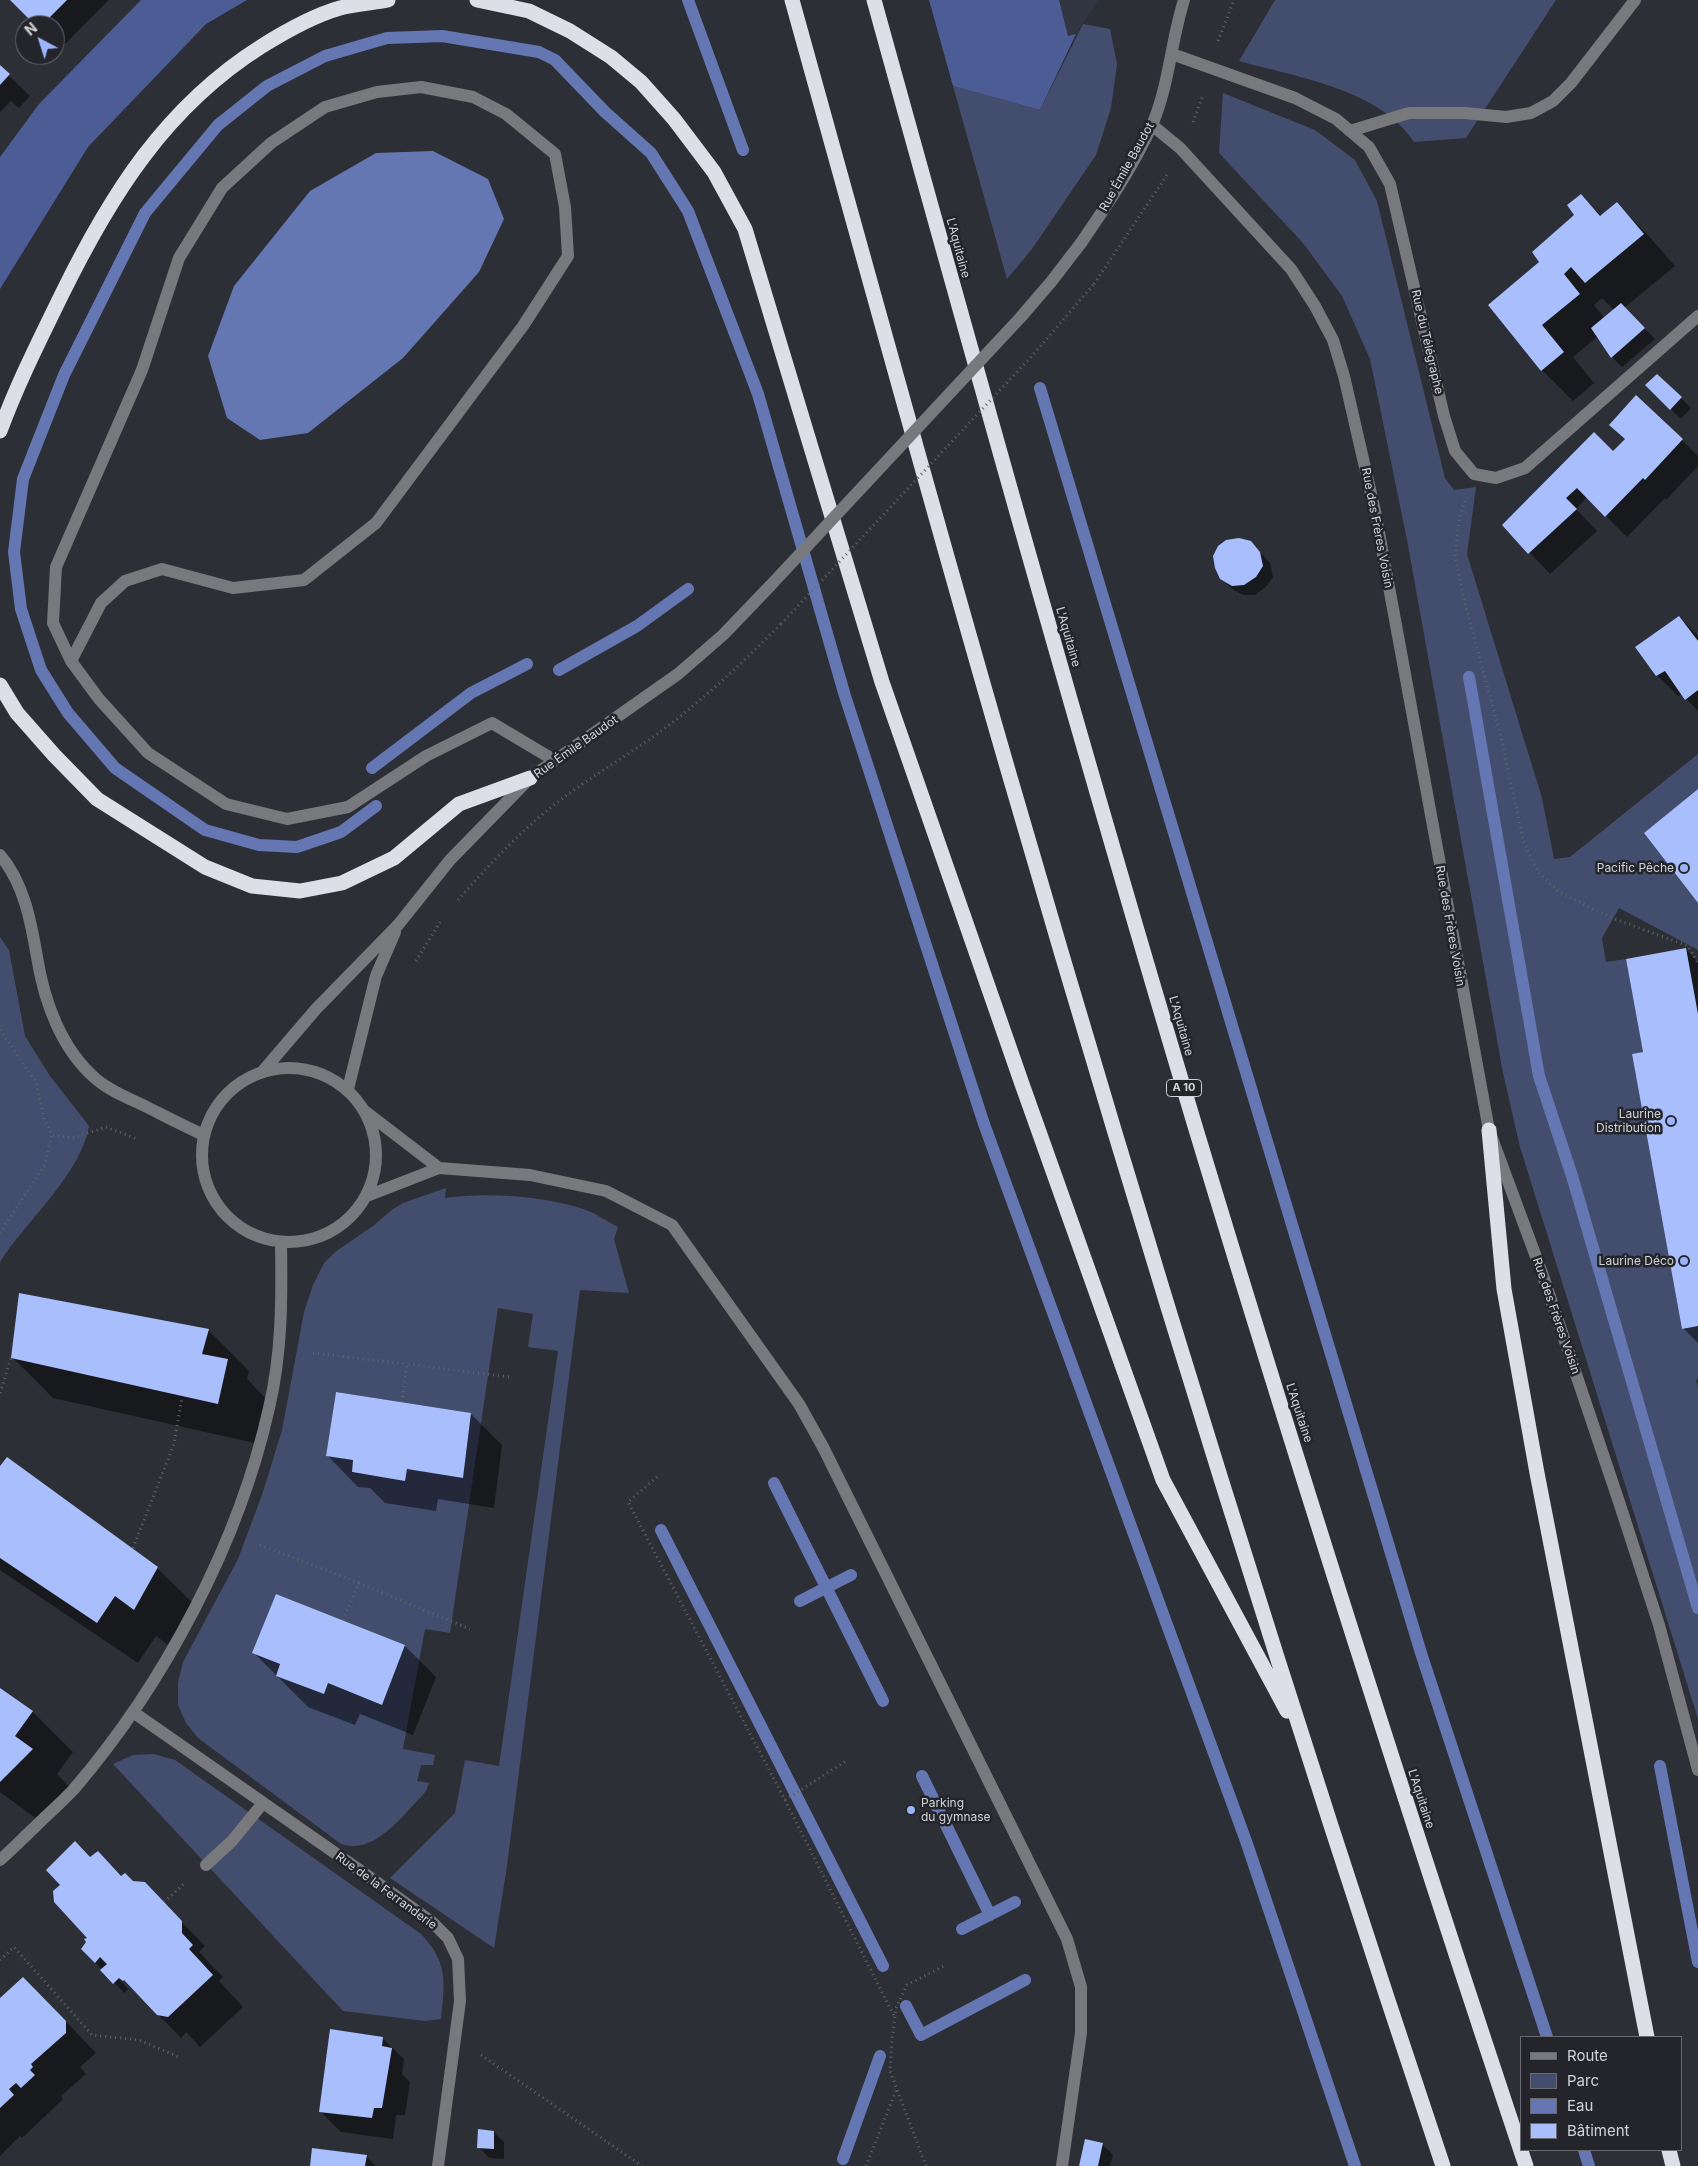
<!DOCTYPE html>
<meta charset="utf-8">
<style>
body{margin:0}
#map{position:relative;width:1698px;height:2166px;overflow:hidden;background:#2c2f35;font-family:Inter,sans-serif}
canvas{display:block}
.legend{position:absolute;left:1520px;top:2036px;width:162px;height:115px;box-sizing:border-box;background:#23252b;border:1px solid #696b70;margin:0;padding:6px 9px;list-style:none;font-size:15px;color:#d2d4d8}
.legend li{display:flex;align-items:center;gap:10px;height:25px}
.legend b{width:25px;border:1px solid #696b70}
.north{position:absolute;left:15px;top:15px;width:50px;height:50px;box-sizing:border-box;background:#23252b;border:1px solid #696b70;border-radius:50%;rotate:320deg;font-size:14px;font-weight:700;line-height:20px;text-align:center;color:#d2d4d8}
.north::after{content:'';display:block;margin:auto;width:18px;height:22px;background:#9cb4fd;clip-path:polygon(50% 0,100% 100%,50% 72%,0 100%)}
</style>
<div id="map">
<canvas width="1698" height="2166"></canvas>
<ul class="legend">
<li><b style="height:6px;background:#77797c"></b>Route</li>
<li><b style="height:14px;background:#434e6f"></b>Parc</li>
<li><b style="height:14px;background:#6477b2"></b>Eau</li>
<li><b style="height:14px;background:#a8befd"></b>Bâtiment</li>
</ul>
<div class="north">N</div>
</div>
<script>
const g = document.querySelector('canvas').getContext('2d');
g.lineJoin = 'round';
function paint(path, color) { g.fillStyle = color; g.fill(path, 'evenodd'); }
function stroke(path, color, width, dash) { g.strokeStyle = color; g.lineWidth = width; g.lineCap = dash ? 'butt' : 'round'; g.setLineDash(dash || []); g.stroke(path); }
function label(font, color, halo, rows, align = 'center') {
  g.font = font + ' Inter,sans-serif'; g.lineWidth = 5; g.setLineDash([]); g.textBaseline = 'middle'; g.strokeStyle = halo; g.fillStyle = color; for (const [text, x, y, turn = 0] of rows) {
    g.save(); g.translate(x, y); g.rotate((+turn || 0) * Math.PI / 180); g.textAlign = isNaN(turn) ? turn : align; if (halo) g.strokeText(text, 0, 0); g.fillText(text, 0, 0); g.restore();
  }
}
const built = new Path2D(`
 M1059,0H1098L1076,34L1068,37Z`);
const green = new Path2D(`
 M1275,0H1556L1466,138L1414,142C1380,89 1296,77 1239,61Z
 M1083,24L1110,29L1117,64L1111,108L1096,155L1032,249L1007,279L953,86L1040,110Z
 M1223,93L1315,130L1355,160L1377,201L1445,478L1454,490L1476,487L1467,554L1542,798L1554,859L1570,857L1698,754V789L1644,833L1698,903V950L1619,908L1602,938L1606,962L1626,959L1643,1052L1632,1054L1682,1329L1698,1326V1379L1696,1380L1698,1388V1719L1520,1147L1503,1073L1407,540L1370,359L1342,296L1303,243L1219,153Z
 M0,937L9,950L25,1036L50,1076L89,1126C81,1174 26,1221 0,1262Z
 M446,1188L445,1198C486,1192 541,1196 580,1208C593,1211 606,1221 618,1227L614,1239L629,1293L580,1290L507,1866L494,1948L390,1878L455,1813L465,1760L499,1766L558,1351L528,1347L533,1314L498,1308L450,1633L425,1629L403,1749L435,1755L433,1765H421L417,1781L429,1783L426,1791L421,1797C400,1818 374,1855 341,1844L198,1738L186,1723L178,1705V1683L183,1662L238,1559L262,1495L282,1430L304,1312L313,1285L324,1263L335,1252L373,1226L393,1209L403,1203ZM336,1392L471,1413L463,1478L407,1469L404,1480L352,1473L353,1460L326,1456ZM276,1594L405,1645L382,1705L328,1683L323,1694L276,1676L280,1664L253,1653Z
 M154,1754L175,1760L421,1934C448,1962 445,1982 441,2019L425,2021L343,2011L113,1764L133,1755Z`);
const forest = new Path2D(`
 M141,0H247L206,24L88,147L0,289V157L39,104Z
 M929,0H1059L1068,36L1076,34L1040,110L953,86Z`);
const water = new Path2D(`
 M433,151L488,179L504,219L479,272L403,358L308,433L260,440L227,418L208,356L234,286L310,191L376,153Z`);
const shadow = new Path2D(`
 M12,0H109L60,49L55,44V25H36Z
 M0,67L30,96L19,108L11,101L0,112Z
 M1580,195L1602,216L1617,204L1648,235L1675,266L1624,308L1655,339L1622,367L1612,357L1598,336L1573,357L1594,383L1573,401L1542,370L1541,262L1574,217ZM1602,298L1614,310L1604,318L1594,305Z
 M1646,385L1681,398L1691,408L1681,419Z
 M1610,425L1682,440L1698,456V466L1666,500L1665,498L1627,537L1587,497L1576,509L1597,531L1550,574L1504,525L1613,453L1626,440Z
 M1250,542L1270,563L1273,577L1266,587L1255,595H1243L1232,589L1221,578Z
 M1679,617L1698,636V711L1682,694L1678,696L1657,675L1637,647Z
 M1686,949L1698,962V1343L1683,1328L1644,1053Z
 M208,1330L249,1371L247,1379L268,1401L259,1444L53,1398L12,1357Z
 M471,1414L502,1445L494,1508L438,1499L436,1511L385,1503L370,1488L358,1487L327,1455Z
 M0,1468L157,1568L198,1608L175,1650L156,1636L138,1663L0,1570Z
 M277,1595L405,1646L436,1677L413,1735L360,1714L355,1725L308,1707L254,1653Z
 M0,1689L33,1712L73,1752L57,1774L72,1790L41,1822L0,1792Z
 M98,1852L122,1877L163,1903L205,1946L199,1952L223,1977L219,1981L243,2007L200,2047L186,2032L181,2038L104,1959L102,1960L128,1989L124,1993L83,1949L89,1938L91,1858Z
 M0,2000L55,2010L96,2053L80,2067L86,2074L61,2096L63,2099L61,2101L22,2138L20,2136L0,2156Z
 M382,2038L404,2059L402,2074L410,2082L405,2115H396L393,2139L341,2132L320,2111Z
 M494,2132L504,2142V2159L489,2158L479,2147Z
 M1102,2144L1113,2155L1110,2166H1081Z
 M366,2156L376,2166H311Z`);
const stream = new Path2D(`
 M688,0L743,150
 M1040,388L1421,1653L1547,2037
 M559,670L637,626L688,589
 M1469,677L1539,1076L1572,1176L1698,1608
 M372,768L471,693L527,664
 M376,806L341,832L297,847L259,845L205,830L115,768L68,713L41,670L21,609L14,552L23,479L64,375L145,213L218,125L267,86L325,56L387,38L442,36L539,52L555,60L605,112L651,153L688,211L758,394L845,696L984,1124L1246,1841L1355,2166
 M774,1483L883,1701
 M661,1530L883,1966
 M800,1601L851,1575
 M1660,1766L1698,1962
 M922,1776L990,1915
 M962,1929L1015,1902
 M906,2006L921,2035L1025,1980
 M1584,2150L1589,2166
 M843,2159L880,2056`);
const building = new Path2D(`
 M10,0H67L42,25H35Z
 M0,65L10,74L0,85Z
 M1581,194L1600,216L1617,202L1644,234L1585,283L1571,267L1564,274L1580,294L1542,325L1564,352L1541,371L1488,305L1539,262L1532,252L1574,215L1567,205Z
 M1621,303L1645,328L1611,358L1591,328Z
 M1657,374L1682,397L1670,410L1645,385Z
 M1636,395L1683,439L1645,480L1643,478L1605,517L1577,488L1566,498L1577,509L1528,554L1502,525L1594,432L1613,451L1625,439L1609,425Z
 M1239,538L1251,541L1260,552L1263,566L1256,577L1244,585L1232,586L1220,579L1215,568L1213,556L1218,546L1226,540Z
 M1679,616L1698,641V690L1685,700L1665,671L1656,676L1635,647Z
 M1698,789V903L1644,833Z
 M1686,948L1698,1014V1326L1682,1329L1632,1054L1643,1052L1626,959Z
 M19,1293L209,1329L202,1354L228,1359L218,1404L11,1358Z
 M336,1392L471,1413L463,1478L407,1469L405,1481L352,1472L353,1460L326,1456Z
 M7,1457L158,1567L134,1610L115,1596L97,1623L0,1558V1466Z
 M276,1594L405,1645L382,1705L328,1683L324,1694L276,1676L280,1664L252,1653Z
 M0,1688L33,1711L15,1736L33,1749L0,1782Z
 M75,1841L90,1857L98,1851L121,1876L125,1873L133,1881L145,1882L182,1921V1933L193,1945L189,1949L213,1975L168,2017L157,2015L124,1980L123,1981L119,1978L113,1984L100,1970L107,1964L100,1957L95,1963L81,1949L86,1942L84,1939L87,1938L54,1902L53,1891L60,1885L46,1870Z
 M23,1977L66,2021V2033L31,2064L33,2067L30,2070L35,2075L21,2088L16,2083L9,2089L14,2095L0,2108V1998Z
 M330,2029L383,2037L382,2046L392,2048L382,2108H374L372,2118L319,2112Z
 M478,2129L494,2131V2149L477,2148Z
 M1085,2139L1103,2143L1098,2166H1079Z
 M312,2148L367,2155L365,2166H310Z`);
const path = new Path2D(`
 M1218,41L1234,0
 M1193,122L1203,95
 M1094,284L1167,175
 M1465,501L1459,519L1455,554L1464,600L1501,737L1524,844L1539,873L1559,892L1612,918L1688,946L1698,963
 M458,900C493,860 530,821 574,790C608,766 644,745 677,719C715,689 748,657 781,624
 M416,961L440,922
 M0,1030L36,1082L44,1118L52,1135L73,1138L106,1127L137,1139
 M0,1233L45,1164L52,1135
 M313,1353L407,1364
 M0,1393L11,1358
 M402,1402L407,1364L509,1377
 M657,1477L628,1502L785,1800L895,2018
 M260,1545L359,1583
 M133,1548L174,1444L182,1397
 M343,1620L359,1583L470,1629
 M785,1800L846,1761
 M164,1902L186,1882
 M0,1960L14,1947L92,2035L139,2040L181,2058
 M481,2055L642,2166
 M866,2166L897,2088
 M926,2166L890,2071L892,2040L896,2008L907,1985L946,1965`);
const minor = new Path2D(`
 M1172,54L1295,98L1336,119L1369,147L1390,184L1444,416L1455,451L1474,474L1496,478L1525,468L1698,316
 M1152,125L1180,148L1291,269L1315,306L1333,340L1344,376L1375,511L1489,1130L1542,1273L1619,1502L1659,1625L1698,1770
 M1350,131L1409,113H1465L1506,117L1531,113L1553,101L1571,83L1635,0
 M1081,243C1107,205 1133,167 1152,125C1169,86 1171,41 1184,0
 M71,661L101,603L125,581L162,569L233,588L304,580L376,523L523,326L568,256L565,207L555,154L506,114L473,97L421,87L377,92L325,107L271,143L222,188L179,258L142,370L56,567L53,623L71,661L99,699L148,753L226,804L287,819L348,807L426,756L492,723L554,760
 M0,855C24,883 31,922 37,957C44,1001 61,1049 96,1079C110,1091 128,1098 145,1106C165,1116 184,1126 204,1135
 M202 1155a87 87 0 1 1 174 0a87 87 0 1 1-174 0Z
 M263,1071L316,1009L398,925L450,860L530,778L678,674L723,635L770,586
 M348,1089L376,976L395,932
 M366,1112L439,1168
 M367,1196L439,1168L530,1175L606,1191L672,1225L799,1404L823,1447L1067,1939L1081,1987V2033L1062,2166
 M133,1712L368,1876L432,1922L448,1938L458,1959L460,2001L438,2166
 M0,1860C13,1849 24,1837 36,1826C48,1814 62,1802 74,1789C164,1684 239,1543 269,1408C282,1354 282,1298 281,1242
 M206,1865L232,1841L263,1803`);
const highway = new Path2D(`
 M477,0L529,11L570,31L611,57L641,82L674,119L714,172L745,229L882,682L1022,1084L1163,1480L1287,1711
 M792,0C864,259 935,519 1010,777C1145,1243 1289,1706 1443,2166
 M874,0C978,376 1083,752 1195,1126C1300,1474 1411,1821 1526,2166
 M0,431C17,385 39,341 61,296C110,196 165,107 262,46C286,31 312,16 340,8C355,4 373,3 388,0
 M0,685L17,713L54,755L97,799L205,867L252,886L300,891L342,883L394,858L459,804L530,778
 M1489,1130L1504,1289L1537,1473L1647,2037
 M1669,2150L1673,2166`);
const pathBridge = new Path2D(`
 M781,624L1031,357L1094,284`);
const minorBridge = new Path2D(`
 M770,586L1020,318L1051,282L1081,243`);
const markers = [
 [1684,868,5,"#9cb4fd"],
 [1671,1121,5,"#9cb4fd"],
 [1684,1261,5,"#9cb4fd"],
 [911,1810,5,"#9cb4fd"]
];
const shields = [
 [1184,1088,35]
];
const shieldNames = [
 ["A 10",1184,1088]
];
const streetNames = [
 ["Rue Émile Baudot",1127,167,-61],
 ["L'Aquitaine",958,248,75],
 ["Rue du Télégraphe",1427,342,77],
 ["Rue des Frères Voisin",1377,528,79],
 ["L'Aquitaine",1068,637,74],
 ["Rue Émile Baudot",576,747,-35],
 ["Rue des Frères Voisin",1450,926,80],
 ["L'Aquitaine",1181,1026,74],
 ["Rue des Frères Voisin",1556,1316,71],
 ["L'Aquitaine",1299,1413,72],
 ["L'Aquitaine",1421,1799,72],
 ["Rue de la Ferranderie",386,1891,36]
];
const poiNames = [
 ["Pacific Pêche",1674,868],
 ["Laurine",1661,1114],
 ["Distribution",1661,1128],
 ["Laurine Déco",1674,1261],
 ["Parking",921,1803,"left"],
 ["du gymnase",921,1817,"left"]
];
paint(built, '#323643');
paint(green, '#434e6f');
paint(forest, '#4c5d96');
paint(water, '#6477b2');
paint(shadow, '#0007');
stroke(stream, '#6477b2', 12);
paint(building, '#a8befd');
stroke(path, '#616469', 3, [1, 4]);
stroke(minor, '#77797c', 12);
stroke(highway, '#dcdfe8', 15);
stroke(pathBridge, '#616469', 3, [1, 4]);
stroke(minorBridge, '#77797c', 12);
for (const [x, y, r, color] of markers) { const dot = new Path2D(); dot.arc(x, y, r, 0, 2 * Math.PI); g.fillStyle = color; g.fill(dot); stroke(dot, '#23252b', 2); }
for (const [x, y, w] of shields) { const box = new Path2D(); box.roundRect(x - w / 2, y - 8.5, w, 17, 4); g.fillStyle = '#23252b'; g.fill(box); stroke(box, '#d2d4d8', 1); }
label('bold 11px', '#d2d4d8', null, shieldNames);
label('12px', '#d2d4d8', '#23252b', streetNames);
label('12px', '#d2d4d8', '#23252b', poiNames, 'right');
</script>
